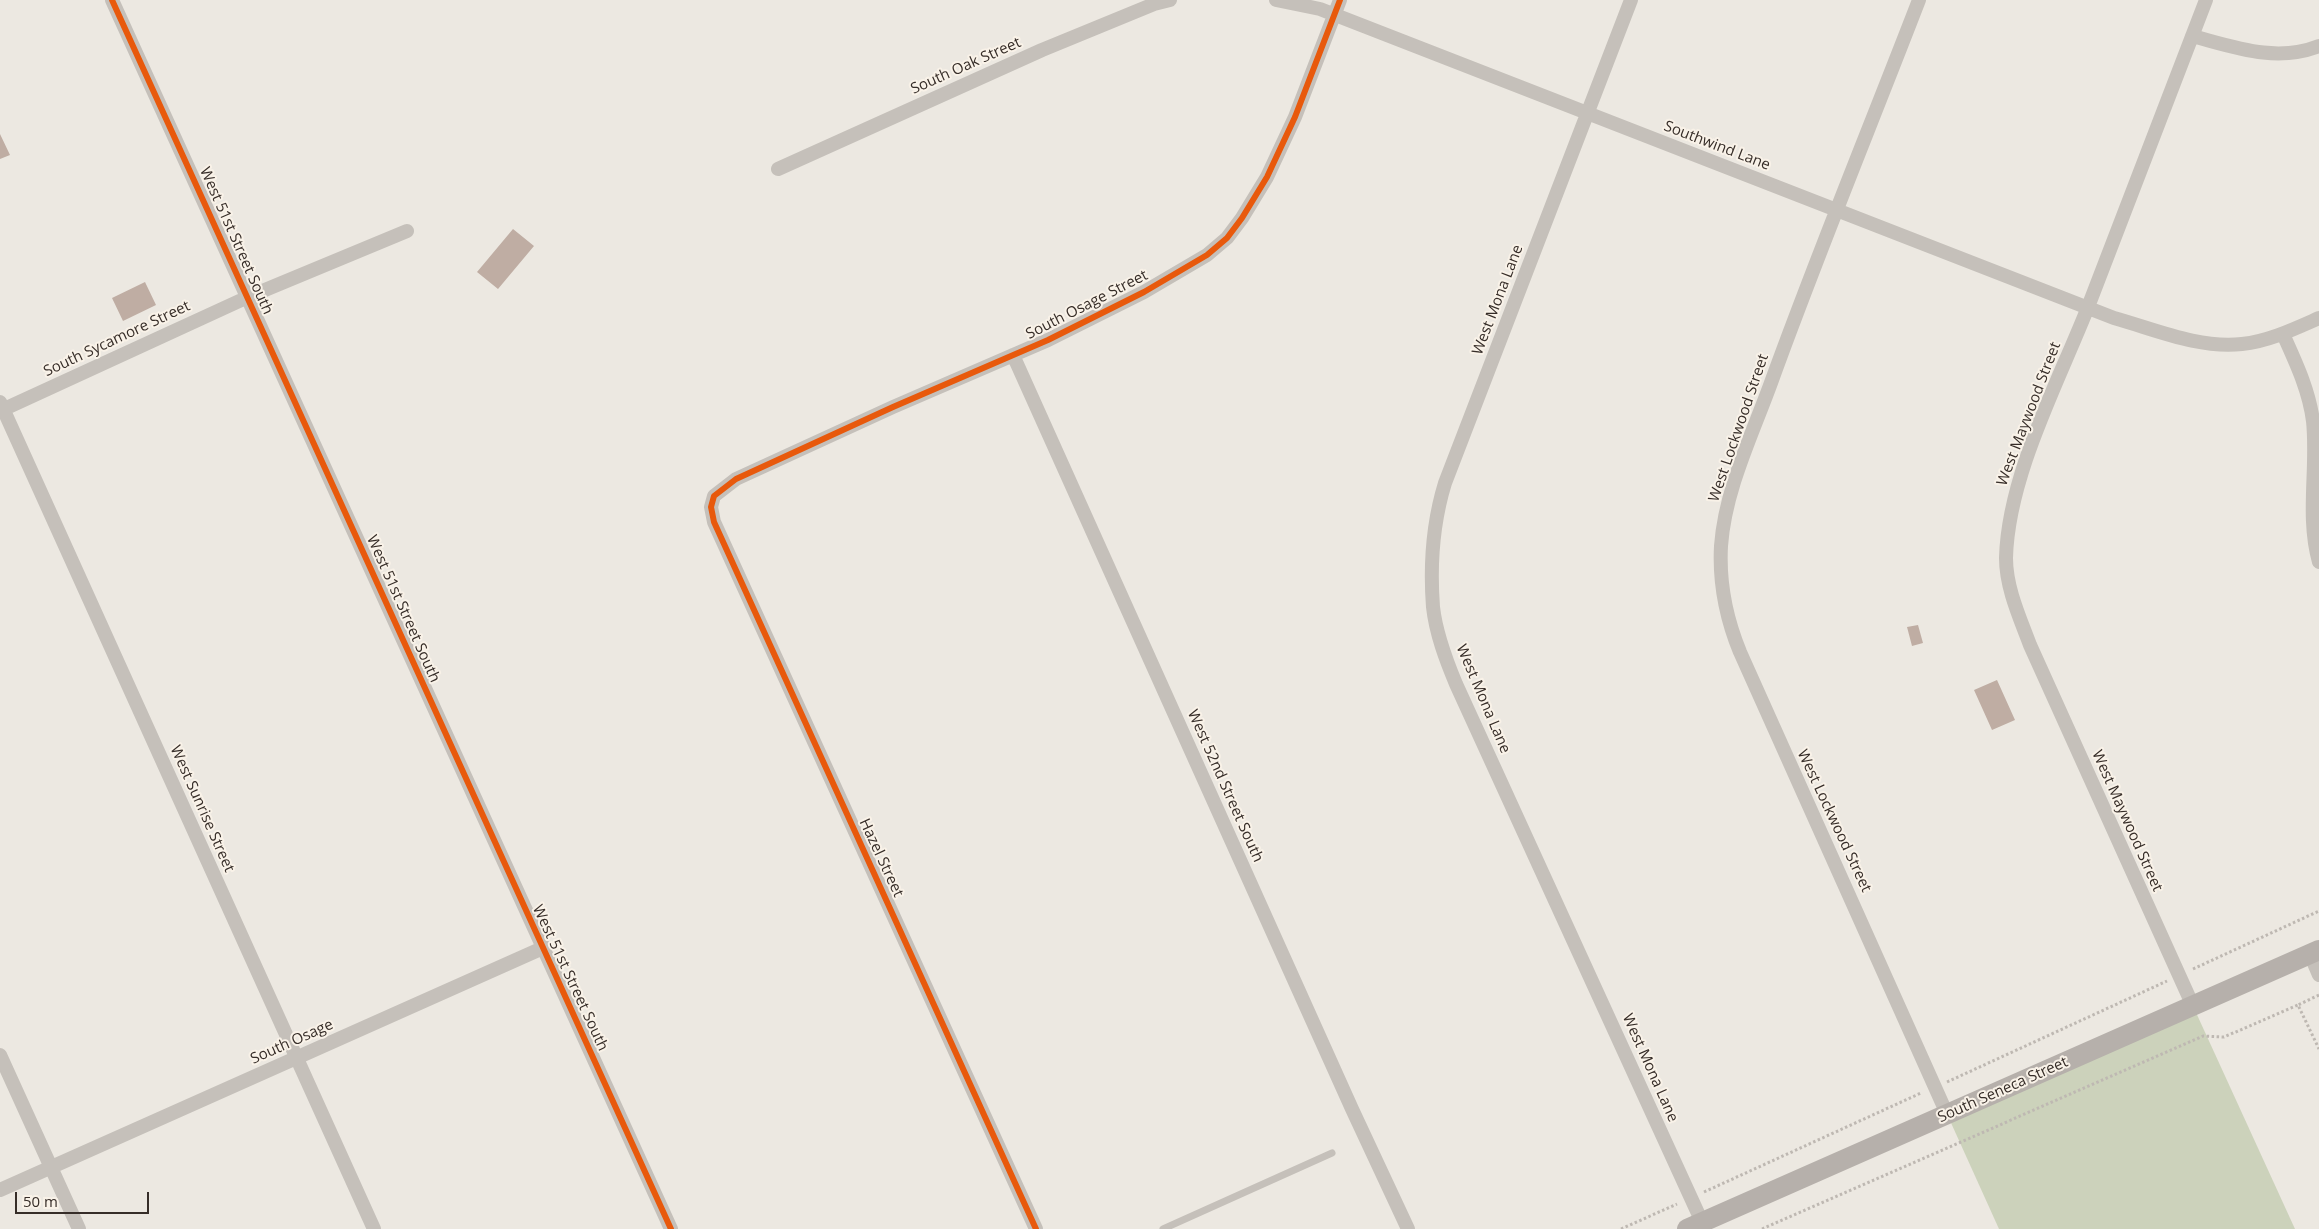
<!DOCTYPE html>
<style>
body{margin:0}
#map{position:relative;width:2319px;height:1229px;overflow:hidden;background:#ece8e1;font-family:"Open Sans",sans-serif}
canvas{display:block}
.scale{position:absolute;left:15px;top:1192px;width:134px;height:22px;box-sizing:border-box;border:2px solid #362d28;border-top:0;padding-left:6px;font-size:15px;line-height:18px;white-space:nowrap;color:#362d28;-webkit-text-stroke:4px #f9f2e8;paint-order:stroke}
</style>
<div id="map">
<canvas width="2319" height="1229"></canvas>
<div class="scale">50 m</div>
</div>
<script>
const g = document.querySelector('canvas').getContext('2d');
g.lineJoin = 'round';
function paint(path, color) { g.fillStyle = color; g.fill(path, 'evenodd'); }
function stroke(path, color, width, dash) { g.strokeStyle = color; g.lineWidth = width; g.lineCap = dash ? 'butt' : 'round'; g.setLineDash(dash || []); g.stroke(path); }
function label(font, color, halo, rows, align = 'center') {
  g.font = font + ' "Open Sans",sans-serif'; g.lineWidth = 4; g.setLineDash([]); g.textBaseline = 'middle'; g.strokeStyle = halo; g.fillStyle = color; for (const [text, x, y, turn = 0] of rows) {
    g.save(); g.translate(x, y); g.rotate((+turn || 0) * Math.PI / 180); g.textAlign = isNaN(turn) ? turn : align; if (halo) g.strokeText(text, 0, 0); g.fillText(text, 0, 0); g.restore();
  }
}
const green = new Path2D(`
 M2193,1006L2295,1229H1999L1947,1114Z`);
const building = new Path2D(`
 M0,134L10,155L0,159Z
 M513,229L534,246L498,289L477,272Z
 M145,282L156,305L123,321L112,298Z
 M1918,625L1923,643L1912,646L1907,627Z
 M1997,680L2015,720L1992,730L1974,690Z`);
const path = new Path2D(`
 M2193,969L2319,911
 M2319,995L2298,1005L2319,1049
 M1947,1082L2167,981
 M1704,1192L1921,1093
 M1621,1229L1677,1204
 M1762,1229L2203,1036L2224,1037L2298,1005`);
const lane = new Path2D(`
 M1163,1229L1332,1153`);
const street = new Path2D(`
 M112,0L671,1229
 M1276,0L1320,9L2114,318C2154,329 2199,349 2242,344C2269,341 2294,329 2319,318
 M1631,0L1445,483C1433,522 1430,567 1433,607C1436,634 1446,660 1456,684L1702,1222
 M1919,0C1870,127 1818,253 1772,380C1753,433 1725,489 1721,546C1719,583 1726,618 1740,652L1947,1114
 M2192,36C2234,47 2276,63 2319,46
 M778,169L1042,50L1154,4L1170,0
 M2283,334C2296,363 2309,390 2313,421C2318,468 2306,516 2319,562
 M1013,355L1352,1109L1408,1229
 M0,402L374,1229
 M0,411L248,297L407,231
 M2310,954L2319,975
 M2193,1006L2030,645C2020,618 2006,588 2006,558C2008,476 2058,383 2088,307C2128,205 2166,102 2206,0
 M0,1055L79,1229
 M0,1190L545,947
 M1036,1229L714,522L711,507L714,496L736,479L893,407L1048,340L1144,292L1207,255L1227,238L1242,218L1267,177L1295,117L1340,0`);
const secondary = new Path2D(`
 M1687,1229L2319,950`);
const cycleway = new Path2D(`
 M112,0L671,1229
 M1036,1229L714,522L711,507L714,496L736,479L893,407L1048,340L1144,292L1207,255L1227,238L1242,218L1267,177L1295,117L1340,0`);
const streetNames = [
 ["South Oak Street",966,66,-24],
 ["Southwind Lane",1717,146,21],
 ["West 51st Street South",236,241,66],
 ["West Mona Lane",1498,300,-69],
 ["South Osage Street",1087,305,-27],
 ["South Sycamore Street",117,339,-25],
 ["West Maywood Street",2029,414,-69],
 ["West Lockwood Street",1739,428,-71],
 ["West 51st Street South",403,609,66],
 ["West Mona Lane",1483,699,67],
 ["West 52nd Street South",1225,786,66],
 ["West Sunrise Street",202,809,66],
 ["West Lockwood Street",1834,821,65],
 ["West Maywood Street",2127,821,66],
 ["Hazel Street",881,858,65],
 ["West 51st Street South",570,978,65],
 ["South Osage",292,1042,-24],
 ["West Mona Lane",1650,1068,66],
 ["South Seneca Street",2003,1090,-24]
];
paint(green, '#ccd2bb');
paint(building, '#bfada3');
stroke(path, '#beb8b2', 3, [2.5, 2.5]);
stroke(lane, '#c5c0ba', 7);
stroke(street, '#c5c0ba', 14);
stroke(secondary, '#b6b0ab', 20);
stroke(cycleway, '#e8590c', 6);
label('15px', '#362d28', '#f9f2e8', streetNames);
</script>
